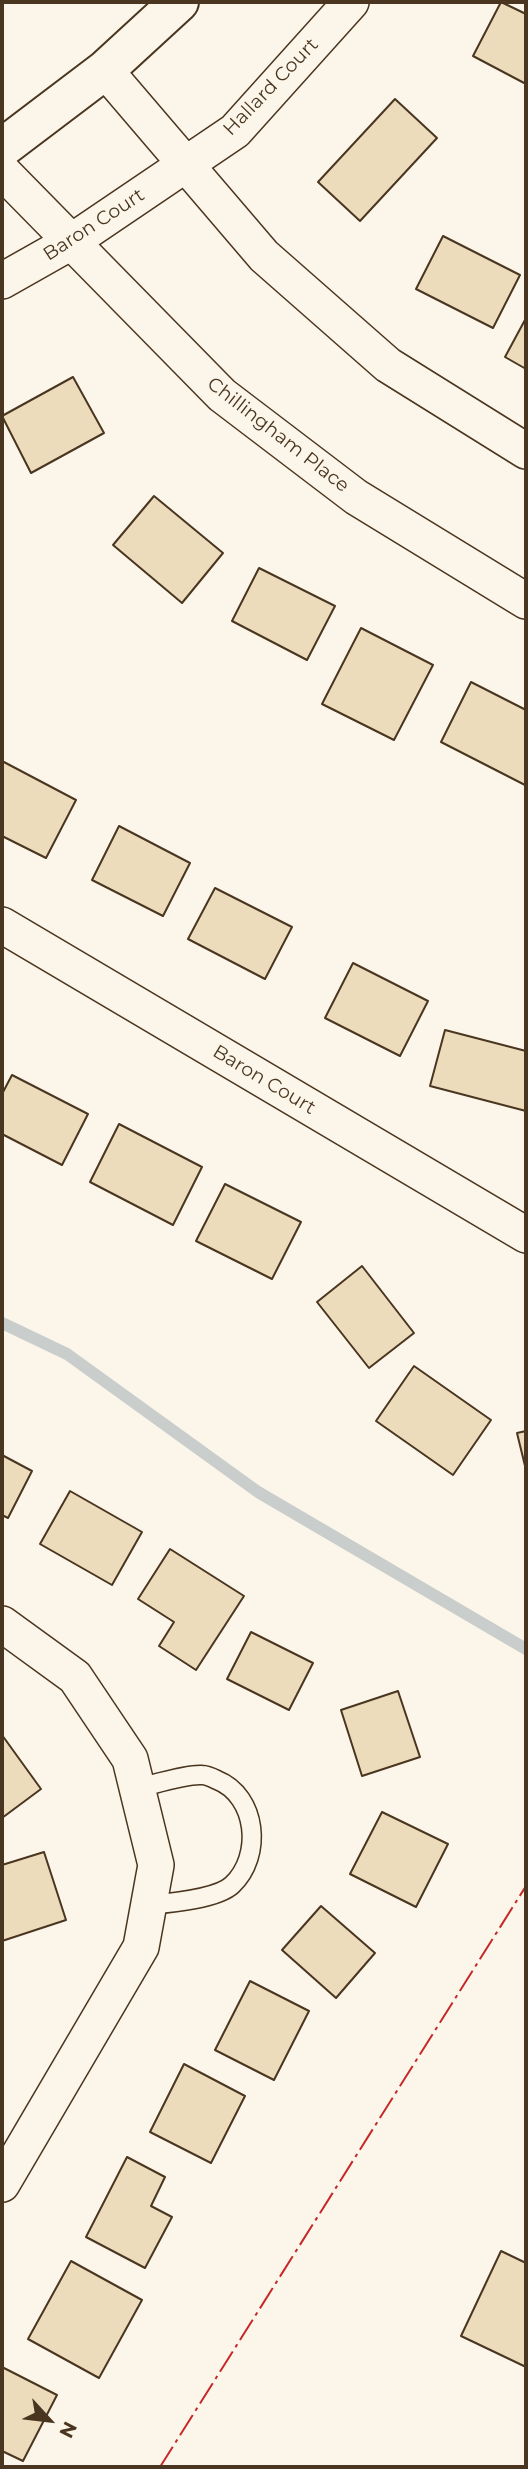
<!DOCTYPE html>
<style>
body{margin:0}
#map{position:relative;width:528px;height:2469px;overflow:hidden;background:#fbf6e9;font-family:Montserrat,sans-serif}
canvas{display:block}
.frame{position:absolute;inset:0;border:4px solid #4a3520;pointer-events:none}
.north{position:absolute;left:14px;top:2385px;width:70px;height:70px;-webkit-text-stroke:5px #fbf6e9;paint-order:stroke;rotate:117deg;font-size:19px;font-weight:700;line-height:28px;text-align:center;color:#4a3520}
.north::after{content:'';display:block;margin:auto;width:24px;height:32px;background:#4a3520;clip-path:polygon(50% 0,100% 100%,50% 72%,0 100%)}
</style>
<div id="map">
<canvas width="528" height="2469"></canvas>
<div class="frame"></div>
<div class="north">N</div>
</div>
<script>
const g = document.querySelector('canvas').getContext('2d');
g.lineJoin = 'round';
function stroke(path, color, width, dash) { g.strokeStyle = color; g.lineWidth = width; g.lineCap = dash ? 'butt' : 'round'; g.setLineDash(dash || []); g.stroke(path); }
function paint(path, color) { g.fillStyle = color; g.fill(path, 'evenodd'); }
function label(font, color, halo, rows, align = 'center') {
  g.font = font + ' Montserrat,sans-serif'; g.lineWidth = 5; g.setLineDash([]); g.textBaseline = 'middle'; g.strokeStyle = halo; g.fillStyle = color; for (const [text, x, y, turn = 0] of rows) {
    g.save(); g.translate(x, y); g.rotate((+turn || 0) * Math.PI / 180); g.textAlign = isNaN(turn) ? turn : align; if (halo) g.strokeText(text, 0, 0); g.fillText(text, 0, 0); g.restore();
  }
}
const stream = new Path2D(`
 M2,1323L67,1354L258,1492L526,1649`);
const building = new Path2D(`
 M501,2L526,14V84L473,56Z
 M395,99L437,138L360,221L318,182Z
 M443,236L520,275L493,328L416,289Z
 M526,318V369L505,357Z
 M73,377L104,433L31,473L2,416Z
 M154,496L223,553L182,603L113,545Z
 M259,568L335,606L307,660L232,621Z
 M361,628L433,665L394,740L322,704Z
 M471,682L526,710L525,785L441,742Z
 M2,761L76,800L46,858L2,836Z
 M119,826L190,863L163,916L92,880Z
 M215,888L292,927L265,979L188,939Z
 M353,963L428,1001L400,1056L325,1018Z
 M445,1030L526,1051V1111L430,1086Z
 M12,1075L88,1114L62,1165L2,1134V1094Z
 M119,1124L202,1167L173,1225L90,1182Z
 M225,1184L301,1222L272,1279L196,1241Z
 M362,1266L414,1333L369,1368L317,1302Z
 M414,1366L491,1420L453,1475L376,1421Z
 M526,1431V1470L517,1433Z
 M2,1455L32,1471L8,1518L2,1515Z
 M70,1491L142,1532L112,1585L40,1544Z
 M170,1549L244,1596L196,1670L159,1646L174,1622L138,1599Z
 M251,1632L313,1663L289,1710L227,1679Z
 M398,1691L420,1757L362,1776L341,1710Z
 M2,1735L41,1789L2,1818Z
 M382,1812L448,1844L416,1907L350,1874Z
 M44,1852L66,1920L2,1941V1865Z
 M321,1906L375,1953L336,1998L282,1950Z
 M250,1981L309,2011L274,2080L215,2050Z
 M184,2064L245,2096L211,2163L150,2132Z
 M127,2157L165,2177L151,2206L172,2217L145,2268L86,2237Z
 M501,2251L526,2263V2367L461,2336Z
 M71,2261L142,2300L99,2378L28,2339Z
 M2,2367L57,2395L23,2461L2,2451Z`);
const service = new Path2D(`
 M138,1788C155,1784 186,1774 202,1775C207,1775 213,1778 217,1780C257,1796 263,1856 232,1885C217,1899 170,1903 149,1905`);
const minor = new Path2D(`
 M105,70L264,256L388,365L526,451
 M2,171L222,395L356,497L526,601
 M2,281L71,242L235,131L351,2
 M2,925L526,1235
 M2,1624L75,1677L130,1759L156,1865L141,1947L2,2184`);
const tertiary = new Path2D(`
 M2,148L105,70L179,2`);
const power = new Path2D(`
 M160,2467L526,1886`);
const streetNames = [
 ["Hallard Court",271,87,-46],
 ["Baron Court",94,225,-33],
 ["Chillingham Place",278,435,38],
 ["Baron Court",264,1080,31]
];
stroke(stream, '#c9cecd', 12);
paint(building, '#ecdcbc');
stroke(building, '#4a3520', 2);
stroke(service, '#4a3520', 21);
stroke(minor, '#4a3520', 38);
stroke(tertiary, '#4a3520', 42);
stroke(service, '#fbf6e9', 18);
stroke(minor, '#fbf6e9', 35);
stroke(tertiary, '#fbf6e9', 38);
stroke(power, '#c62828', 2, [24, 5, 3.5, 5]);
label('19px', '#4a3520', '#fbf6e9', streetNames);
</script>
